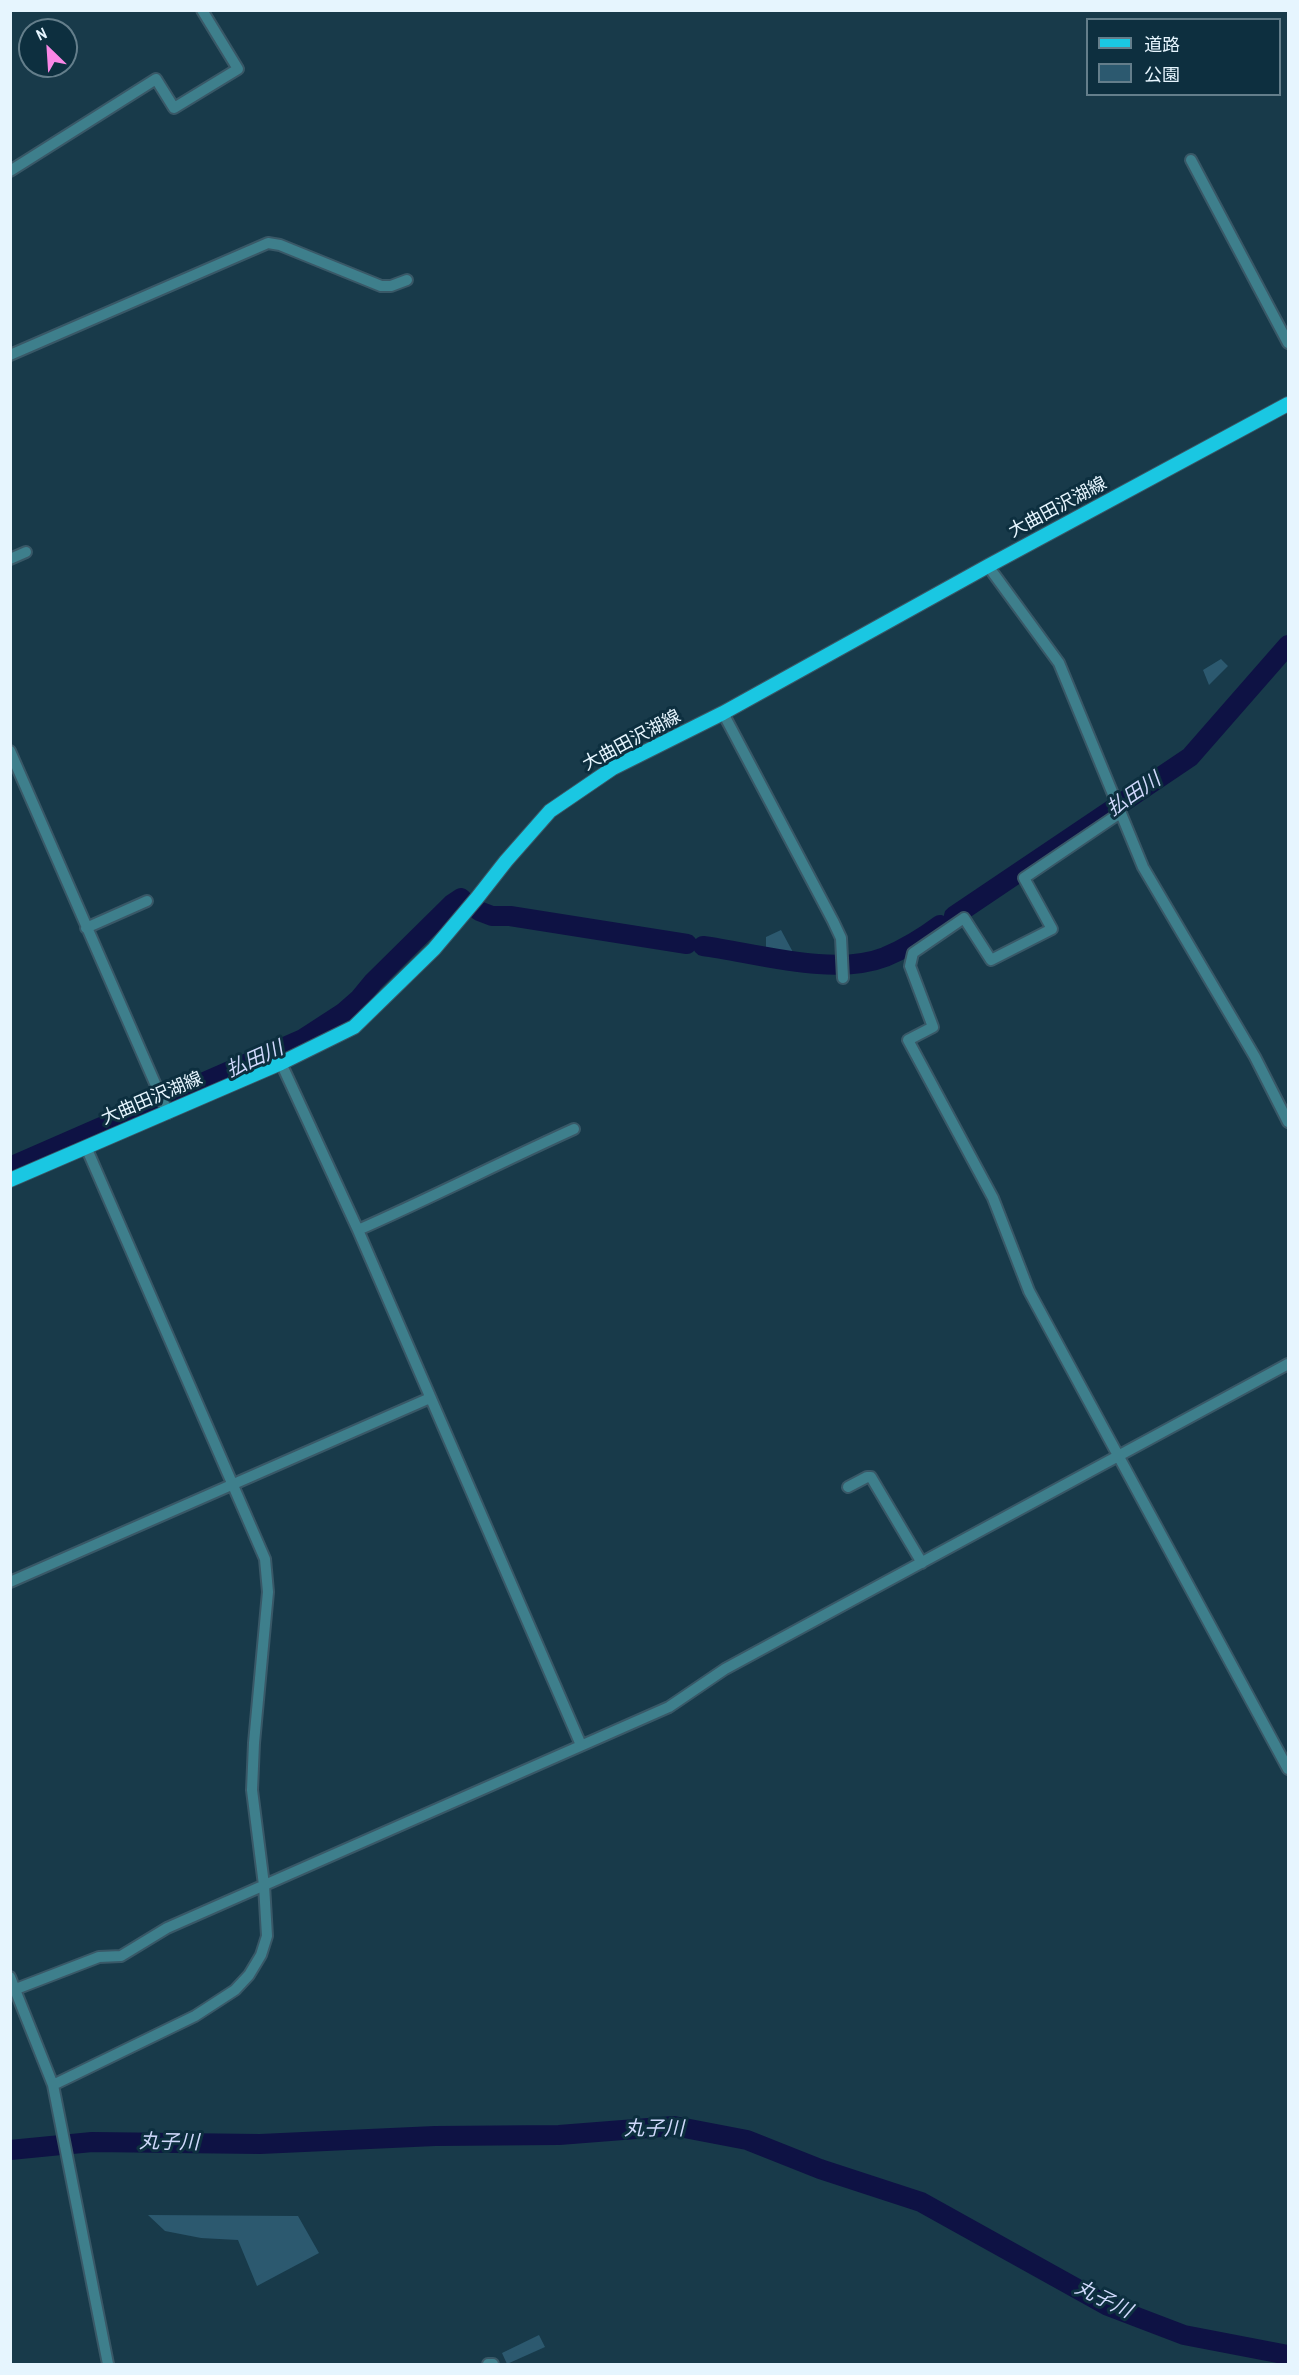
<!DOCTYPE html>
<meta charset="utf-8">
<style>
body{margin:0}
#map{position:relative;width:1299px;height:2375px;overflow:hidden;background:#183a4a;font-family:"Archivo Narrow","Noto Sans JP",sans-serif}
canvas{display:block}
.frame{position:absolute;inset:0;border:12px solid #e6f5fe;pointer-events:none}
.legend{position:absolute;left:1086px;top:18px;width:195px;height:78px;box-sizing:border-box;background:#0d2f3f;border:2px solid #647e8b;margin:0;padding:8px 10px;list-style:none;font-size:18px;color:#e6f5fe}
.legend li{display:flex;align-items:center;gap:12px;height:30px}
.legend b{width:30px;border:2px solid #647e8b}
.north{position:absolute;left:18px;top:18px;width:60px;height:60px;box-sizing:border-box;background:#0d2f3f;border:2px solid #647e8b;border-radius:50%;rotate:335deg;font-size:16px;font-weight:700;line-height:24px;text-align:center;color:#e6f5fe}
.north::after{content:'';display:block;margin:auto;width:21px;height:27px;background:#fa87e6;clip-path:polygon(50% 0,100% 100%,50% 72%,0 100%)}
</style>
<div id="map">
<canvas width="1299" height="2375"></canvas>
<div class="frame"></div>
<ul class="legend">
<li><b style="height:8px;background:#1ac7e2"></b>道路</li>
<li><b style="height:16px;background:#2c596f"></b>公園</li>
</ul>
<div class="north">N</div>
</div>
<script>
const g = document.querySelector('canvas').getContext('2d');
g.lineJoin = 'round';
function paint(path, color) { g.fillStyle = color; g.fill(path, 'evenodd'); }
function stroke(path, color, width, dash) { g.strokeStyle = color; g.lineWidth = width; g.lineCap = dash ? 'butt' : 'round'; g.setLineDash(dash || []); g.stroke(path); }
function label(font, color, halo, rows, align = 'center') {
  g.font = font + ' "Archivo Narrow","Noto Sans JP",sans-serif'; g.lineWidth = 6; g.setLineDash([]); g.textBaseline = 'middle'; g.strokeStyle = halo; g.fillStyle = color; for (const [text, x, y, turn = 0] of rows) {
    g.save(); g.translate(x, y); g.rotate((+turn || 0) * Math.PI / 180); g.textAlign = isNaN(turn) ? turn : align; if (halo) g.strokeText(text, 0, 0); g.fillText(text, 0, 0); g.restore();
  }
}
const green = new Path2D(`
 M1221,659L1228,666L1209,685L1203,670Z
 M781,930L795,956L766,950V937Z
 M148,2215L298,2216L319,2253L257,2286L238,2240L201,2238L165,2231Z
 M539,2335L545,2347L507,2364L502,2353Z`);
const water = new Path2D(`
 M73,2135L76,2150L11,2156V2142Z`);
const river = new Path2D(`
 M479,911L492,916H510L687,944
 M954,916L1190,757L1288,645
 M703,946C756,953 834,977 885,957C904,949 924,937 940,925
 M10,1167L303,1039L343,1013L359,999L373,982L452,904L461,898L463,900
 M10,2150L92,2142L260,2144L435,2136L559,2135L674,2126L747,2140L820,2169L921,2202L1108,2306L1184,2335L1288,2355`);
const minor = new Path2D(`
 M1191,160L1288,343
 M10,171L156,79L174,108L238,69L202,10
 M10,355L268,243L280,245L381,286H391L407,280
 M10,559L26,552
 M988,566L1059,663L1143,867L1255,1057L1288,1122
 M723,713L833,921L841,938L843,978
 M10,751L168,1113
 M1120,813L1024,878L1052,929L991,960L964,918L913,953L910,966L933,1027L908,1040L993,1198L1029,1291L1288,1769
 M86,928L147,901
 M281,1063L358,1230L581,1745
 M358,1230C431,1198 501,1162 574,1129
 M848,1487L867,1477H871L922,1563
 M10,1582L430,1398
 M10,1977L53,2085L108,2364
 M16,1989L99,1957L121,1956L167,1928L669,1707L725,1669L1288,1364
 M53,2085L195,2016L235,1990L249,1975L261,1955L267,1936L264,1885L252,1790L254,1743L268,1592L265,1559L86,1147
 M488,2364H493`);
const major = new Path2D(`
 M10,1180L281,1063L354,1027L434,949L477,898L506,861L550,811L613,768L723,713L988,566L1288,404`);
const streetNames = [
 ["大曲田沢湖線",1058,508,-28],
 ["大曲田沢湖線",632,741,-28],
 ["大曲田沢湖線",152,1099,-23]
];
const waterNames = [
 ["払田川",1134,795,-34],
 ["払田川",255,1060,-24],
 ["丸子川",654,2130],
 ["丸子川",169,2143,1],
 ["丸子川",1103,2300,26]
];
paint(green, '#2c596f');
paint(water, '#0e1244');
stroke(water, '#4f567c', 1.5);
stroke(river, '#0e1244', 20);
stroke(minor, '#395867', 14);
stroke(major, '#395867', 16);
stroke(minor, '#3e7f8c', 10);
stroke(major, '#1ac7e2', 14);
label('18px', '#e6f5fe', '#0d2f3f', streetNames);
label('italic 20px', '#cfd8fb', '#0d2f3f', waterNames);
</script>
